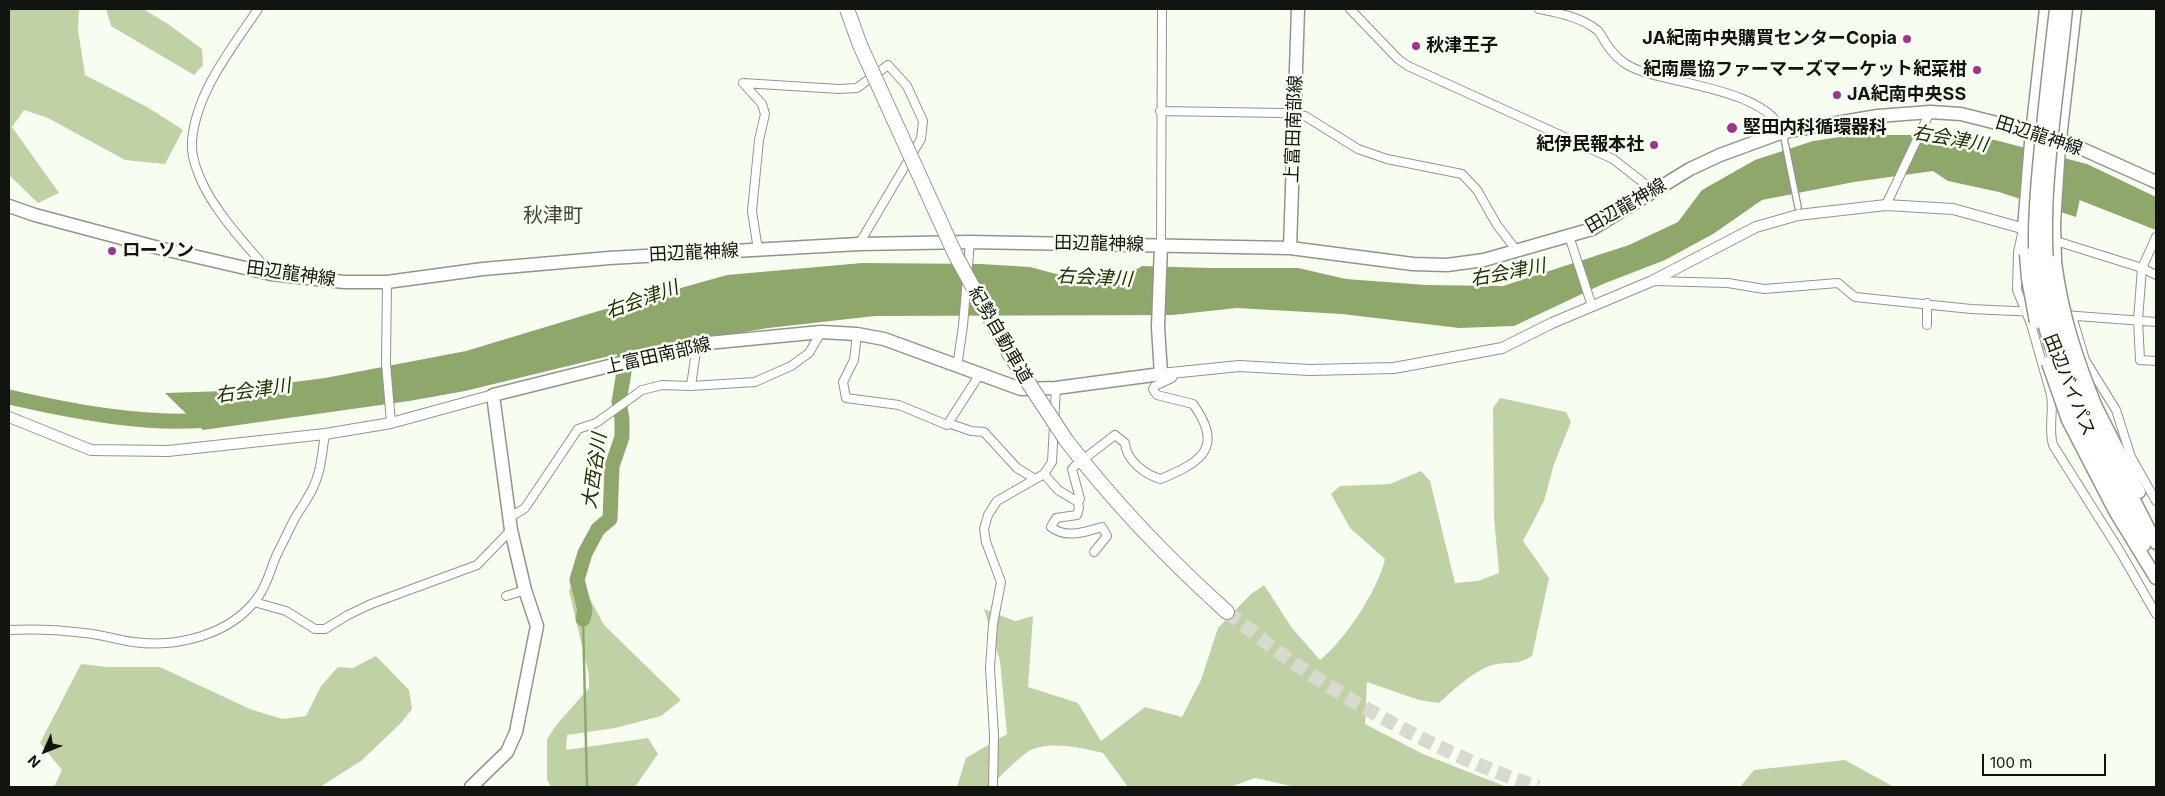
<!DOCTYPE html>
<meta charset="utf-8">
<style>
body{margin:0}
#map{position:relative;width:2165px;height:796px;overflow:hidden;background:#f8fdf1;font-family:Inter,sans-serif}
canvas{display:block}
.frame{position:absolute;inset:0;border:10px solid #121410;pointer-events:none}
.north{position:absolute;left:20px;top:726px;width:50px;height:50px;-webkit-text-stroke:4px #f8fdf1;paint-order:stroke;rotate:226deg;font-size:14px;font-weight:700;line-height:20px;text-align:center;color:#121410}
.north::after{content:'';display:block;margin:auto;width:18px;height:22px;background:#121410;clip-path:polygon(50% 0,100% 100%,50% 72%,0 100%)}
.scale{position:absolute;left:1982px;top:754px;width:124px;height:22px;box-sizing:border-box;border:2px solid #121410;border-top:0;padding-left:6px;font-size:15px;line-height:18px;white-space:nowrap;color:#121410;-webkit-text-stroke:4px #f8fdf1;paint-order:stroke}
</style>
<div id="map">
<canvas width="2165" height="796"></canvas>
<div class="frame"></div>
<div class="north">N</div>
<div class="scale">100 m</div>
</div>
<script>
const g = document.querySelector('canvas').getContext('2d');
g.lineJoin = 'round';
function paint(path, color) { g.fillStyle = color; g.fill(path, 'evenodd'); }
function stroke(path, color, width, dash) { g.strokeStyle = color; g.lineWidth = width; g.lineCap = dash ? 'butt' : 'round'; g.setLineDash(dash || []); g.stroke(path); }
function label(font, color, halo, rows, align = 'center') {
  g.font = font + ' Inter,"Noto Sans JP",sans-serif'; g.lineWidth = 5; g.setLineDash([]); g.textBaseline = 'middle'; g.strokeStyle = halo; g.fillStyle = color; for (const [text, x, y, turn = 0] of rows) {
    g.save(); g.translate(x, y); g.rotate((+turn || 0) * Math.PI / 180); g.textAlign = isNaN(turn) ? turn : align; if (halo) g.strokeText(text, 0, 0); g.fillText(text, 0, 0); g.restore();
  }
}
const green = new Path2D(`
 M9,9H79L78,30L85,75L147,107L183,130L165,164L125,160L48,118L24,110L12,127L59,193L38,203L9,175Z
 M106,9H143L168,24L202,49L203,65L194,75L111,26Z
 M1500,398L1566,412L1571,422L1554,464L1544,501L1523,541L1549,578L1532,656C1515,667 1507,660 1490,666C1474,671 1452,691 1439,703L1419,700L1367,682L1365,724L1423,754L1507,787H1296L1255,778L1230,787H1128L1103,753C1082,748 1045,739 1026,753C1013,763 1001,776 989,787H957L966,758L1007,734L1000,661L984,609L1015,621L1033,616L1028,687L1078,703L1101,741L1145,707L1182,717L1201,680L1218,628L1251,594L1264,585L1292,628L1320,660C1345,640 1378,590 1385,559L1350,528L1331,494L1340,486L1390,484L1421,471L1430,481L1455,583L1478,581L1499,573L1494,517L1493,408Z
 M576,573L604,625L681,700L661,716L615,728L567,735L566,750L648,738L658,754L635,787H551L547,779V739L557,724L589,688V675L569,591Z
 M376,656L409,690L412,709L401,723L361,761L320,787H54L62,770L40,743L81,664L107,667H160L250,709L282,719L306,716L321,686L338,667L353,668Z
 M1845,760L1894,787H1740L1754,770Z`);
const water = new Path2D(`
 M1853,135H1932L1995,140L2087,164L2156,197V225L2083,185L2076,217L1999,192L1948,181L1933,171L1854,182L1762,200L1713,234L1665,260L1603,284L1514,326L1459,328L1342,314L1237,308L1172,315L875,316L768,328L630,351L465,391L409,401L203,430L165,393L225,391L325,378L466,351L602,310L727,275L862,263L981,264L1030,267L1075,279L1119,280L1142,266L1210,268H1298L1346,279L1426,285L1503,286L1629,245L1678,222L1702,190L1755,160L1813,141Z`);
const stream = new Path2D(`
 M583,619L587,787`);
const river = new Path2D(`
 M2062,185L2156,222
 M9,397C70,411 151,427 213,419
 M583,619L585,610L577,580L585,553L598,529L610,519L612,466L622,437V419L619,402L624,372L625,332`);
const motorwayTunnel = new Path2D(`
 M1227,612C1249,629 1271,647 1294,663C1369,714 1451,758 1538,787`);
const pedestrian = new Path2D(`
 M1784,138L1798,207`);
const minor = new Path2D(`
 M258,9C232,48 196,92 192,141C190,162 205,191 217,208C232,231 252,251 270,273
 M1350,9L1398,59L1408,66L1613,159L1654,191
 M1539,9C1558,13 1581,17 1597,30C1601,33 1604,41 1607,45C1620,63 1630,68 1650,74C1684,84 1775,94 1784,136
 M743,83L839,89L857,88L888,65L907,86L923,121L921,139L859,244
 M743,83L762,104L765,114L759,140L752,211L758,250
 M1160,111L1283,113L1305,116L1358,149L1387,159L1462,174L1477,190L1497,225L1517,251
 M1886,205L1930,112
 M2022,234L2018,252L2017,290L2031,324L2051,395C2054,412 2048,429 2053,445L2121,553L2156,614
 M1569,236L1592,306
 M2156,237L2142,268L2138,320L2140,360L2156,361
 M2056,241L2142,268L2156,275
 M1161,245L1162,9
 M1653,281L1728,283L1764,289L1838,283L1855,297L1971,309L2037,312
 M387,282L386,363L391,423
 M2064,315L2156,322
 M2072,316L2085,360L2116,410L2131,457L2156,501
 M1927,325V303
 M857,334L854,360L843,382L846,398L899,405L947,425L980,374
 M957,367L963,326L970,242
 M691,386L697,344
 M948,423L971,431L984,432L1017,468L1035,479
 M1089,455L1115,435L1125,443C1126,460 1145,475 1161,479C1201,462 1225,448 1193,404L1157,395L1153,389L1155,386L1172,378L1175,372
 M1075,466L1072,469L1080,499L1078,502
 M1044,474L1058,490L1078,502L1079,508L1077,515L1056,518L1051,527C1066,539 1085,532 1102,527L1107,536L1094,552
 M509,518L525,508L578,429L596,423L642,390L662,385L691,386L755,382L791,366L809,353L821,332
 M506,596L525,590
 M254,602L286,611L315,629H325L348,615L371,604L477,565L511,530
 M9,630C33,629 60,630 84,633C101,634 116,640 133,642C177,648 231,635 258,597C268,584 271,566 278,552C284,541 289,529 295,518C304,503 315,489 319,471C322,459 323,446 325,434
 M993,787L994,735L990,668L993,624L1001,582L986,542L984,529L988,515L997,501L1044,474L1052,462L1056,388`);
const tertiary = new Path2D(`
 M1161,374L1239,366L1310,370L1394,368L1502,348L1552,323L1652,281L1756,227L1798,215L1886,205L1953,209L2029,230
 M9,417L91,450L168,451L325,434L391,423L493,395`);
const primary = new Path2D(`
 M9,206L35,215L159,248L271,274L344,282H387L483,269L609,258L859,244L970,242L1290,248L1413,264L1447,265L1484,260L1592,229L1690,169L1720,155L1783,132L1878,116L1930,112L1961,114L2060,139L2156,182
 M1290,248L1298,9
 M471,787L507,752L516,732L537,626L525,590L511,530L493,395L697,344L821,332L857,334L884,339L1021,389L1056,388L1161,374L1158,327L1161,245`);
const trunk = new Path2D(`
 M2026,254L2024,228L2031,142L2046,9
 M2055,262L2054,223L2059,147L2075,9
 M2096,407L2139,492
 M2088,411L2156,543
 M2078,415L2144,545
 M2068,420L2115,511L2156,578`);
const motorway = new Path2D(`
 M1066,440C1115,504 1167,558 1227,612`);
const trunkBridge = new Path2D(`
 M2056,9C2051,52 2046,94 2042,137C2035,201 2029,267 2046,330C2054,359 2066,387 2078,415
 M2066,9C2057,109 2032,227 2056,326C2063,356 2076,383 2088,411
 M2026,254L2028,279L2036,322
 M2055,262C2062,315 2076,358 2096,407
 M2048,363L2068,420`);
const motorwayBridge = new Path2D(`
 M847,9L860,45L956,256L1010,355L1066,440`);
const markers = [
 [1907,39,5,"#a03392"],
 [1416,46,5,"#a03392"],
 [1977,70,5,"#a03392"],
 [1837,95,5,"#a03392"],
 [1732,128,6,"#a03392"],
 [1654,145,5,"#a03392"],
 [112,251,5,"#a03392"]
];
const poiNames = [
 ["JA紀南中央購買センターCopia",1897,39,"right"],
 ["秋津王子",1426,46],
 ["紀南農協ファーマーズマーケット紀菜柑",1967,70,"right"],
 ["JA紀南中央SS",1847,95],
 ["堅田内科循環器科",1743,128],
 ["紀伊民報本社",1644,145,"right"],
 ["ローソン",122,251]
];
const streetNames = [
 ["上富田南部線",1294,129,-88],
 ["田辺龍神線",2039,136,18],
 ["田辺龍神線",1626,206,-30],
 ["田辺龍神線",1099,244,1],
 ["田辺龍神線",694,253,-3],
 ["田辺龍神線",291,274,8],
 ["紀勢自動車道",1000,335,60],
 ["上富田南部線",658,356,-13],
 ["田辺バイパス",2069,385,68]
];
const waterNames = [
 ["右会津川",1950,139,10],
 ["右会津川",1508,273,-11],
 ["右会津川",1094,278,3],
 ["右会津川",642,300,-20],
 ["右会津川",253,391,-8],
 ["大西谷川",595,471,-82]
];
const quarterNames = [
 ["秋津町",553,216]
];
paint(green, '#c0d2a5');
paint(water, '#90a76c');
stroke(stream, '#90a76c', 2.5);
stroke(river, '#90a76c', 15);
stroke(motorwayTunnel, '#d6dacf', 14, [14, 7]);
stroke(pedestrian, '#91968b', 8);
stroke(minor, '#91968b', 10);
stroke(tertiary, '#91968b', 12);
stroke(primary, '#91968b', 15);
stroke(trunk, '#91968b', 15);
stroke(motorway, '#91968b', 16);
stroke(pedestrian, '#fff', 5.5);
stroke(minor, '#fff', 8);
stroke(tertiary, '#fff', 10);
stroke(primary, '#fff', 12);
stroke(trunk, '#fff', 12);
stroke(motorway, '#fff', 14);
stroke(trunkBridge, '#91968b', 15, []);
stroke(motorwayBridge, '#91968b', 16, []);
stroke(trunkBridge, '#fff', 12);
stroke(motorwayBridge, '#fff', 14);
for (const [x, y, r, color] of markers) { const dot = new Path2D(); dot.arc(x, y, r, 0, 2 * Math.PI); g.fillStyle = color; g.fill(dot); stroke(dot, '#f8fdf1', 2); }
label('bold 18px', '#121410', '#f8fdf1', poiNames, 'left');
label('18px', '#121410', '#f8fdf1', streetNames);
label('italic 19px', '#212f02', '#f8fdf1', waterNames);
label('20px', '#40443b', '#f8fdf1', quarterNames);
</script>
